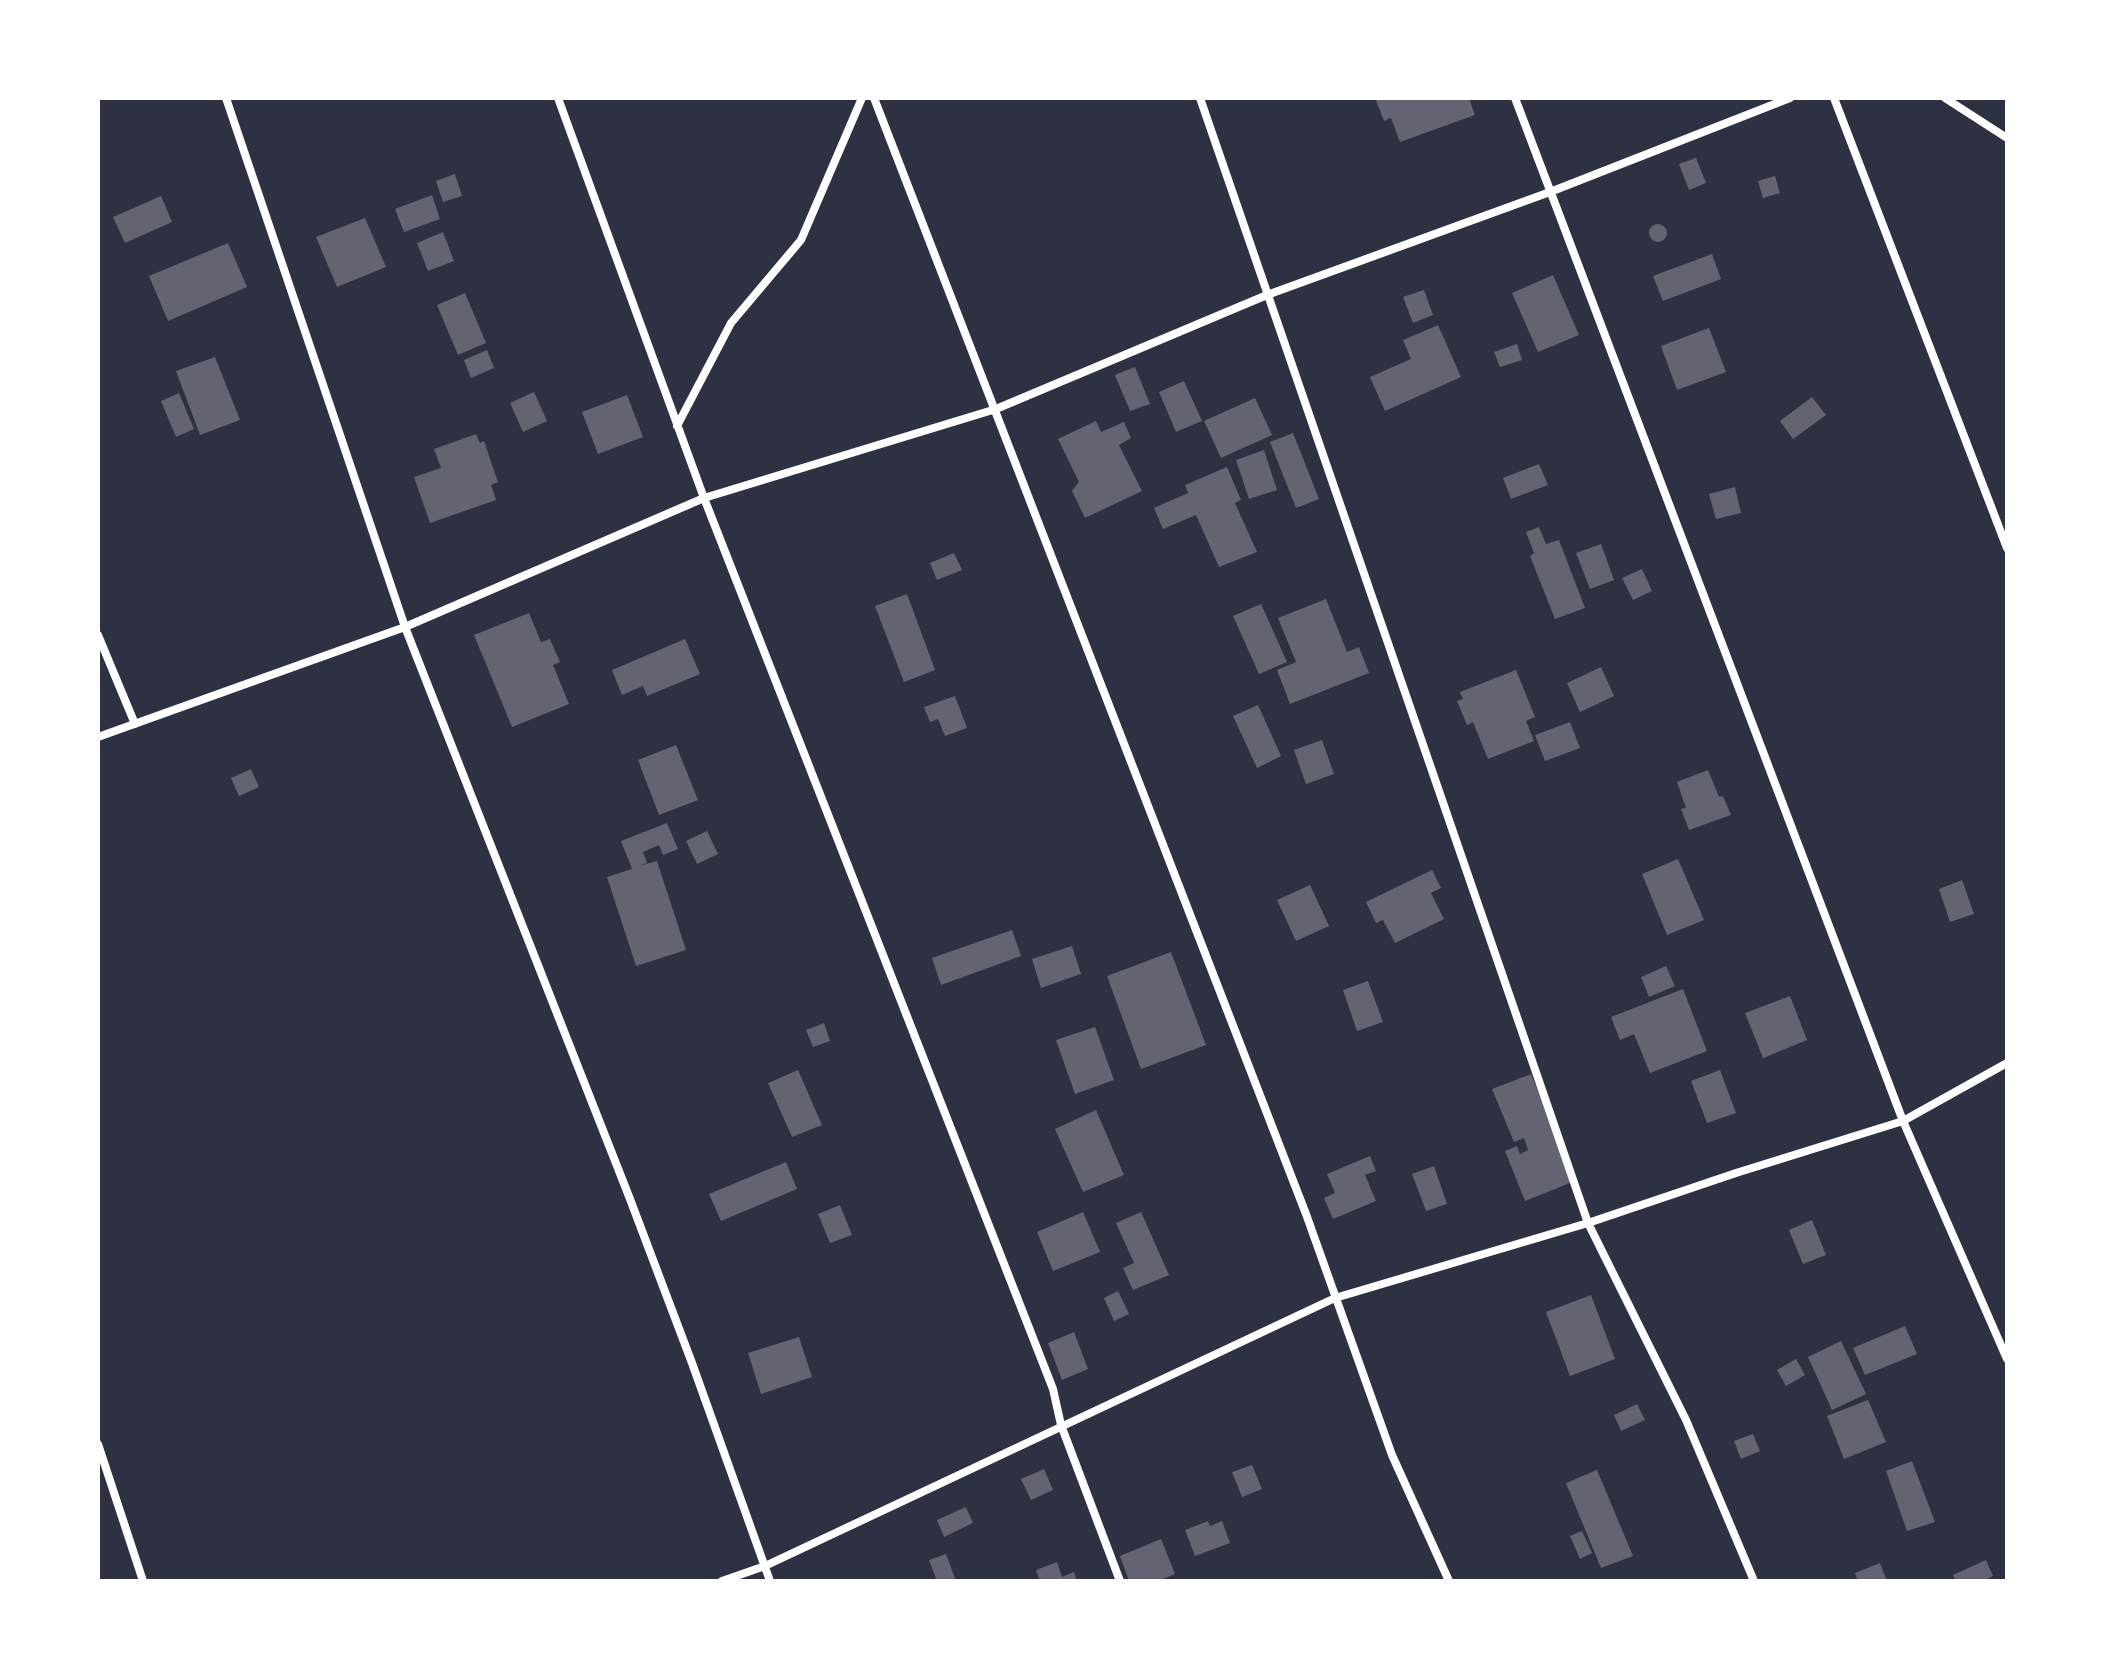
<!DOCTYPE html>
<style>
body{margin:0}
#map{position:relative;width:2105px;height:1679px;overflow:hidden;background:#2d3142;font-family:Inter,sans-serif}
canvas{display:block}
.frame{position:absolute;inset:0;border:100px solid #fff;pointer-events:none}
</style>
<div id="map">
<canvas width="2105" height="1679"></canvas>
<div class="frame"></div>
</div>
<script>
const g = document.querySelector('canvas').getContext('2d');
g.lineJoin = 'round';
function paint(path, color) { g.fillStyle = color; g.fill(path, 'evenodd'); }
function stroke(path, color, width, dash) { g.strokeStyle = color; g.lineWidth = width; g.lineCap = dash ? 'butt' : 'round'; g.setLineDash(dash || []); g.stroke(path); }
const building = new Path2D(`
 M1375,98H1469L1475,115L1400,142L1391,118L1384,121Z
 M1696,158L1706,183L1689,190L1679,164Z
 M455,174L462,196L443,202L436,181Z
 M1775,176L1780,193L1763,198L1758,181Z
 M432,195L440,219L404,232L395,209Z
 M161,196L172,222L125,243L113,217Z
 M365,218L386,267L337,287L316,237Z
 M1649 233a9 9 0 1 1 18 0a9 9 0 1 1-18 0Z
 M443,232L454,261L428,271L417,243Z
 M228,243L247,287L168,321L149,276Z
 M1712,254L1721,279L1663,301L1653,276Z
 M1553,275L1579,335L1538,352L1512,293Z
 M1424,290L1433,315L1413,323L1403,297Z
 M465,293L486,343L458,355L437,305Z
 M1438,325L1461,377L1385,411L1370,377L1411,359L1403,340Z
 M1709,328L1726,372L1677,390L1661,346Z
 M1517,344L1522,360L1500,367L1494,352Z
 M487,350L494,368L471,378L464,360Z
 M215,357L240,420L200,435L176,371Z
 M1135,367L1150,404L1130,411L1115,375Z
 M1184,381L1202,421L1176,432L1159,392Z
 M534,392L547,421L523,432L510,403Z
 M179,393L194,429L176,437L161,401Z
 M627,395L643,437L598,454L582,412Z
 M1812,397L1826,415L1793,439L1780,421Z
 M1255,398L1272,435L1221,458L1204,421Z
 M1096,421L1101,432L1124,422L1131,438L1119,445L1142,491L1085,518L1072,491L1079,482L1058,439Z
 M1293,433L1319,499L1296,508L1270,442Z
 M476,434L480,443L484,441L498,482L491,485L496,500L430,523L414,477L441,468L434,449Z
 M1264,450L1277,490L1249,499L1236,460Z
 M1539,464L1548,485L1511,499L1503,478Z
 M1227,467L1241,500L1235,503L1257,552L1219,567L1196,515L1163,529L1154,508L1188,493L1185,485Z
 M1735,487L1741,513L1716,519L1709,494Z
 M1539,527L1546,544L1559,540L1585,608L1555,619L1530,556L1534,553L1526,532Z
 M1601,544L1614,580L1590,589L1576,553Z
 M954,553L962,570L937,580L930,563Z
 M1642,569L1652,591L1633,600L1622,578Z
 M907,594L935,670L904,682L875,606Z
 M1326,599L1347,652L1359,647L1369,673L1290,704L1277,670L1296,662L1278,618Z
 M1261,604L1287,662L1259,674L1233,616Z
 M529,613L541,642L550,639L560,662L553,665L569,704L512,727L474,635Z
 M685,639L700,674L647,696L643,686L622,695L612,670Z
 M1601,667L1614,696L1580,712L1567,683Z
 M1516,670L1535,717L1526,721L1534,741L1488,759L1473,722L1467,725L1457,701L1463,699L1460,692Z
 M955,696L967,728L945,736L938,719L930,722L924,707Z
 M1258,705L1281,756L1257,768L1233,716Z
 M1570,722L1580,748L1545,761L1535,735Z
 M1322,740L1334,774L1306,784L1294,750Z
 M676,745L698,800L659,815L638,760Z
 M251,769L259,787L239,796L231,778Z
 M1708,770L1719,797L1723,796L1731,815L1689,830L1681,809L1686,808L1677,782Z
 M667,823L678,849L663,855L659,845L643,852L647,863L639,866L657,861L686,950L636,966L607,877L632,869L621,841Z
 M707,831L718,854L697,864L686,841Z
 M1678,859L1704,920L1667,935L1642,874Z
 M1432,870L1441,888L1431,893L1444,919L1395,943L1383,920L1376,923L1366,902Z
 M1962,880L1974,914L1950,922L1939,889Z
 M1310,885L1329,926L1296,941L1277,900Z
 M1012,930L1021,956L941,985L932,958Z
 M1072,946L1081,974L1041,988L1032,959Z
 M1171,952L1206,1045L1141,1069L1107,976Z
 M1666,966L1675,986L1649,997L1641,977Z
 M1368,981L1383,1022L1357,1031L1343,990Z
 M1683,989L1707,1051L1650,1073L1634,1034L1620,1040L1611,1017Z
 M1790,996L1807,1040L1763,1058L1745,1013Z
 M824,1023L830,1041L813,1047L806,1030Z
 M1095,1027L1114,1080L1075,1094L1056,1040Z
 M798,1070L822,1125L792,1137L768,1083Z
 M1720,1070L1736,1113L1707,1123L1691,1081Z
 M1531,1074L1575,1181L1525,1201L1505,1151L1517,1146L1520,1154L1528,1150L1524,1138L1514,1142L1492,1089Z
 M1096,1110L1124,1175L1083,1192L1055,1129Z
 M1370,1156L1376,1171L1365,1175L1376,1201L1333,1219L1324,1198L1335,1193L1327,1174Z
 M786,1162L797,1189L721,1221L709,1194Z
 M1434,1166L1447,1204L1426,1211L1412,1174Z
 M840,1205L852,1235L830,1243L818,1214Z
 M1083,1212L1100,1252L1053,1271L1037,1232Z
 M1141,1212L1169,1275L1133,1290L1123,1268L1134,1263L1116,1223Z
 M1812,1220L1826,1255L1803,1264L1789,1230Z
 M1118,1291L1129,1314L1114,1321L1104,1298Z
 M1591,1295L1615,1359L1570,1376L1546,1312Z
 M1905,1326L1917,1354L1865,1375L1853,1348Z
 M1074,1332L1088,1369L1062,1380L1048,1343Z
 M799,1337L812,1377L761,1394L748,1353Z
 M1841,1341L1866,1394L1832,1410L1808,1357Z
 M1796,1359L1805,1375L1786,1386L1777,1370Z
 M1868,1400L1886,1442L1844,1459L1827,1416Z
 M1637,1404L1645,1420L1621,1431L1614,1415Z
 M1753,1434L1760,1451L1741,1459L1734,1441Z
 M1912,1461L1935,1522L1907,1531L1886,1471Z
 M1252,1465L1262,1489L1242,1497L1232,1472Z
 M1044,1469L1053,1490L1031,1500L1021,1479Z
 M1597,1470L1633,1556L1601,1568L1566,1483Z
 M966,1507L973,1523L944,1537L937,1520Z
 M1208,1521L1210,1526L1222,1521L1230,1543L1195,1556L1185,1530Z
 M1582,1531L1592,1553L1580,1559L1570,1536Z
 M1161,1539L1175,1574L1158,1581H1129L1120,1556Z
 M946,1554L956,1581H937L929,1560Z
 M1986,1560L1993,1576L1983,1581H1956L1953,1575Z
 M1057,1562L1062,1577L1074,1572L1077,1581H1040L1036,1570Z
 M1880,1563L1887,1581H1858L1855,1573Z`);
const minor = new Path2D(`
 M226,98L405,627L630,1199L692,1363L770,1581
 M558,98L704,498L1053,1389L1061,1425L1120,1581
 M874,98L1306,1214L1392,1455L1449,1581
 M1200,98L1588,1223L1686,1420L1754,1581
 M1515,98L1903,1121L2007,1359
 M1834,98L2007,548
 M1945,98L2007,138
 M677,426L731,323L801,240L862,98
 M98,635L135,724
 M98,737L405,627L704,498L996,409L1267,295L1550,192L1790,98
 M98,1444L143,1581
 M722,1581L765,1566L1335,1298L1588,1223L1736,1173L1903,1121L2007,1063`);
paint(building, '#626471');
stroke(minor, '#fff', 8);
</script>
